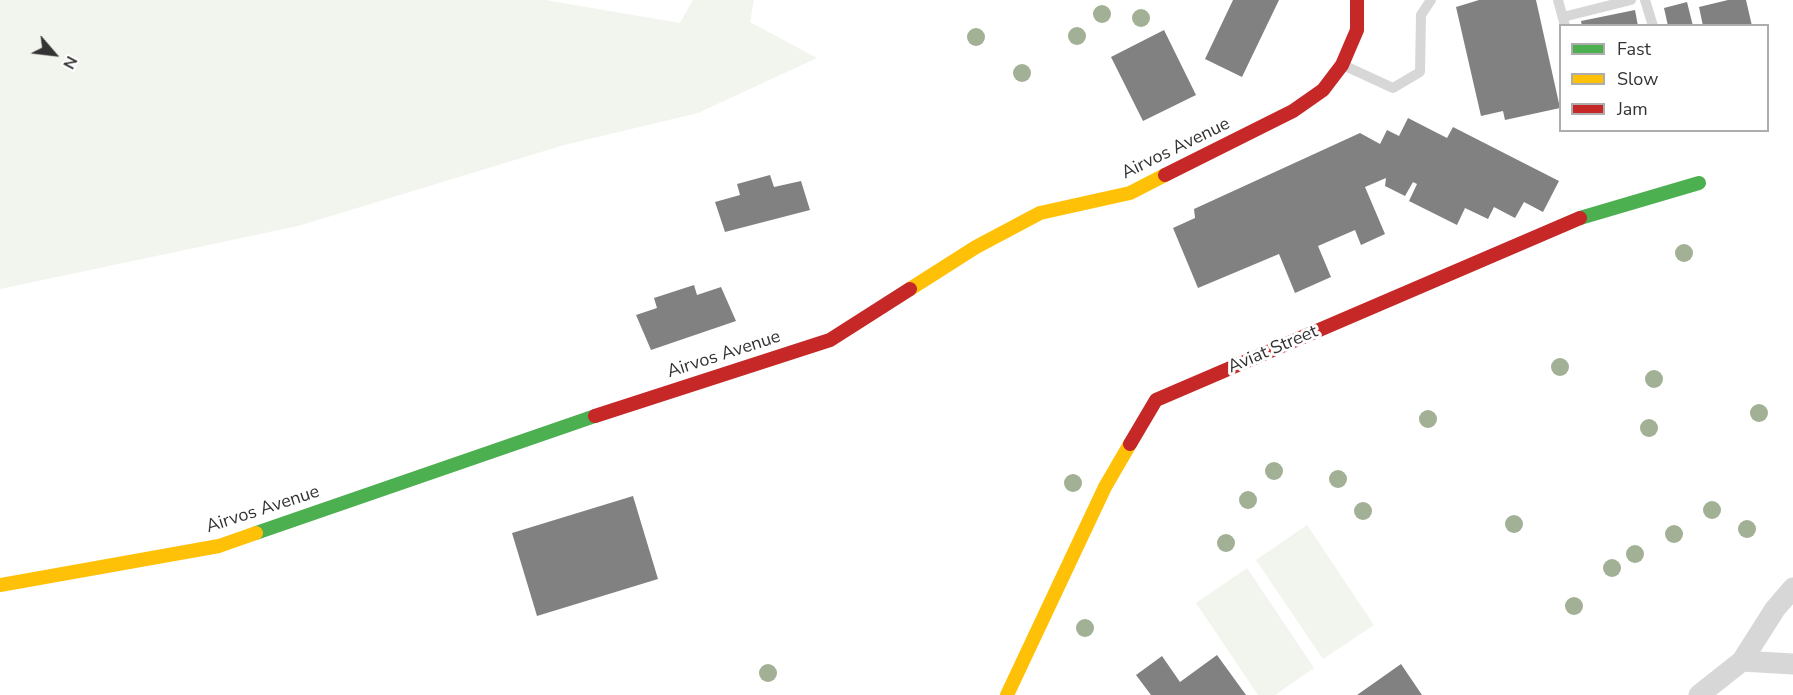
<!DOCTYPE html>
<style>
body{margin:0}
#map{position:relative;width:1793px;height:695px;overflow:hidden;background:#fff;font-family:"Nunito Sans",sans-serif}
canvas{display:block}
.legend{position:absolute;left:1559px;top:24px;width:210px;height:108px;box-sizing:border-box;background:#fff;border:2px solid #adadad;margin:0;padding:8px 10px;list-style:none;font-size:18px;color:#333}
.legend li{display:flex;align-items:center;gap:12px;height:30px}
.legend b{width:30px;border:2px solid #adadad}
.north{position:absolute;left:24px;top:24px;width:60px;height:60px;-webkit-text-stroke:4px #fff;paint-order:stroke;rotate:118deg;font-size:16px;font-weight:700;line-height:24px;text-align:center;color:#333}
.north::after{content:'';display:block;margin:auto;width:21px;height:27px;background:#333;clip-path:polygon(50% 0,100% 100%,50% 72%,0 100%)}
</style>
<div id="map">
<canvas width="1793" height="695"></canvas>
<ul class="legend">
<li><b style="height:8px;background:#4caf50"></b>Fast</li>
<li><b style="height:8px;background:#ffc107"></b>Slow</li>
<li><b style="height:8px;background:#c62828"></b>Jam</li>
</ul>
<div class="north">N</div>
</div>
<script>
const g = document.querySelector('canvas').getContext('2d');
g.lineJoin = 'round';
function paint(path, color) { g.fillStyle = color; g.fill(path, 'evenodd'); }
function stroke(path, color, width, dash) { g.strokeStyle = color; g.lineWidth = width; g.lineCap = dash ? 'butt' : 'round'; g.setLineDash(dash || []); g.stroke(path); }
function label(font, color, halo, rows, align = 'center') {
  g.font = font + ' "Nunito Sans",sans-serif'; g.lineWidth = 6; g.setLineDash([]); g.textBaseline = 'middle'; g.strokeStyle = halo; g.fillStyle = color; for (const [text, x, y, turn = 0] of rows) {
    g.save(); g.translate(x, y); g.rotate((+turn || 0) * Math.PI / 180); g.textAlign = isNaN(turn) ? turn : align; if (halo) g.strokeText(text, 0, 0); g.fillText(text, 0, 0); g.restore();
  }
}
const green = new Path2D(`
 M0,0H545L680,23L693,0H754L750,22L817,58L698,113L564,145L298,226L0,289Z
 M1307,525L1374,625L1323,659L1256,560Z
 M1247,568L1314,668L1275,695H1258L1196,603Z`);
const building = new Path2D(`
 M1233,0H1279L1242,77L1205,59Z
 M1479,0H1536L1560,108L1505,120L1503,111L1481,116L1456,7Z
 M1728,0H1746L1752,26H1703L1699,7Z
 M1687,2L1693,26H1668L1664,8Z
 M1635,10L1638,26H1582L1581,21Z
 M1164,30L1196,95L1143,121L1111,57Z
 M1408,118L1447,138L1453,127L1559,181L1543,212L1524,202L1515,218L1494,207L1488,219L1465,208L1457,225L1409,201L1417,184L1413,182L1405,196L1385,186L1386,178L1365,187L1385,234L1361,245L1355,230L1318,246L1331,277L1295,293L1279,254L1198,288L1173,228L1195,218L1194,209L1360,133L1380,144L1387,130L1399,136Z
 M770,175L774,187L801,181L810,210L725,232L715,202L740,195L737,184Z
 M694,285L697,295L721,287L736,321L651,350L636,315L657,308L654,298Z
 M633,496L658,579L537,616L512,533Z
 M1217,655L1246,695H1151L1136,675L1162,656L1180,682Z
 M1401,664L1422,695H1357Z`);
const lane = new Path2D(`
 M1558,0L1565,26
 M1645,0L1653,26
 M1563,17L1631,0
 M1343,65L1393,88L1420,72L1421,15L1431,0`);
const street = new Path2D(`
 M1742,661L1793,664
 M1699,695L1742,661L1775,609L1793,588`);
const fast = new Path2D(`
 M1580,218L1699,183
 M256,533L595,416`);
const slow = new Path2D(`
 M910,289L976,247L1040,213L1130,193L1165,175
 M0,585L219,546L256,533
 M1007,695L1105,487L1130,444`);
const jam = new Path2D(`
 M1165,175L1293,111L1323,90L1342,65L1357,30V0
 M595,416L830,340L910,289
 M1130,444L1156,400L1580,218`);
const trees = [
 [1102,14],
 [1141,18],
 [1077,36],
 [976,37],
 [1022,73],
 [1684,253],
 [1560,367],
 [1654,379],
 [1759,413],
 [1428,419],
 [1649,428],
 [1274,471],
 [1338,479],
 [1073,483],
 [1248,500],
 [1712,510],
 [1363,511],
 [1514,524],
 [1747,529],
 [1674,534],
 [1226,543],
 [1635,554],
 [1612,568],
 [1574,606],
 [1085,628],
 [768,673]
];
const streetNames = [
 ["Airvos Avenue",1176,149,-26],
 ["Aviat Street",1273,350,-23],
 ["Airvos Avenue",724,355,-18],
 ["Airvos Avenue",263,510,-18]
];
paint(green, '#f1f5ed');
paint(building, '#818181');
stroke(lane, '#d7d7d7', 10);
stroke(street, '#d7d7d7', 21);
stroke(fast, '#4caf50', 14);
stroke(slow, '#ffc107', 14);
stroke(jam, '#c62828', 14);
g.fillStyle = '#a2b095';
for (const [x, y] of trees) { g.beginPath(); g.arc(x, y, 9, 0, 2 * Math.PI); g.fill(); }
label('18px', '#333', '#fff', streetNames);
</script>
